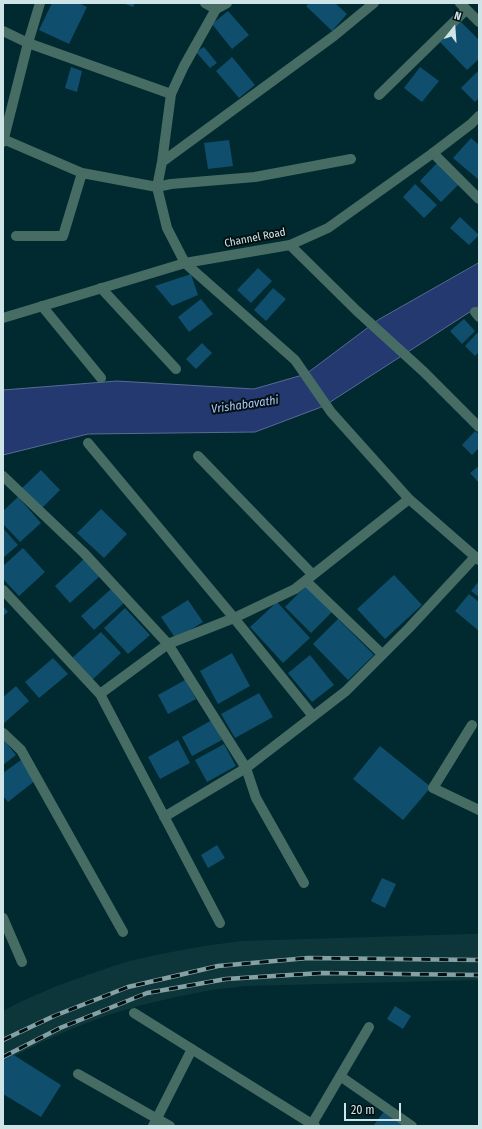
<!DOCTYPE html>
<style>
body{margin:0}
#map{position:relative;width:482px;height:1129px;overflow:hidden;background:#002a2f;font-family:"Fira Sans Condensed",sans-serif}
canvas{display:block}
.frame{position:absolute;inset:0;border:4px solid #cfe4e7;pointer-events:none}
.north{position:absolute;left:434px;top:8px;width:40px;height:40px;-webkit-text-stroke:3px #021012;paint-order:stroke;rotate:17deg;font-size:11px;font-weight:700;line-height:16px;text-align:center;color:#cfe4e7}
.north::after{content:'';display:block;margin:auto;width:14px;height:18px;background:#cfe4e7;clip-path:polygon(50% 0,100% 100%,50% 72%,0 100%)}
.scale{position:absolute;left:344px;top:1103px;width:57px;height:18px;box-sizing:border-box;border:2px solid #cfe4e7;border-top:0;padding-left:5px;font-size:12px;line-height:14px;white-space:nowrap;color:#cfe4e7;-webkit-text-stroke:3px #021012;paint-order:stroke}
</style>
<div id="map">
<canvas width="482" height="1129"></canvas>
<div class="frame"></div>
<div class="north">N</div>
<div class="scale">20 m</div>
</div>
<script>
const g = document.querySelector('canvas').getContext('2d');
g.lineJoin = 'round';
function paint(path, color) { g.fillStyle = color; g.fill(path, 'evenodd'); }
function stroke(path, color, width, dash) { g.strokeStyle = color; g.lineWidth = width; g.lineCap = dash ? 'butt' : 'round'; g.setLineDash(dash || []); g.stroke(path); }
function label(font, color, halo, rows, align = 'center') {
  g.font = font + ' "Fira Sans Condensed",sans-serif'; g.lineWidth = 4; g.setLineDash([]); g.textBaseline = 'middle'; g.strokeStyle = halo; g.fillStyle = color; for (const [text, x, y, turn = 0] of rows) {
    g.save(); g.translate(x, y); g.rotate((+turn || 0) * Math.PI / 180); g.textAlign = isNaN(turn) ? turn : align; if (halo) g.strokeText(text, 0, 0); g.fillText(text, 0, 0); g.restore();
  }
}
const built = new Path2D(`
 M469,934H479V980L245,986L211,990L176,997L142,1005L108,1015L74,1028L42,1042L3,1062V1011L22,1001L57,986L93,973L129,961L166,953L204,946L242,941Z`);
const water = new Path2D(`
 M479,263V306L324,406L255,432L88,434L3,455V390L117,381L254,389L306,374L378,320Z`);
const building = new Path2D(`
 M52,3H79L87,7L69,44L39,30Z
 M123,3H135L133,7Z
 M309,3H335L347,14L332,31L306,6Z
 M228,11L249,35L232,49L212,24Z
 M461,22L479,40V59L467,70L440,42Z
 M204,47L217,63L210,68L196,52Z
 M232,57L255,85L239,98L216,71Z
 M71,67L82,71L77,92L65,88Z
 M420,67L439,81L422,102L404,88Z
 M477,72L479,74V98L475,102L461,88Z
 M471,138L479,145V180L453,158Z
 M229,140L233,166L208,169L204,143Z
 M437,163L459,184L441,202L420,181Z
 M415,184L437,205L424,218L403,197Z
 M460,217L479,235L469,245L450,228Z
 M258,268L272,281L251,303L237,290Z
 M191,274L198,295L172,306L155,286Z
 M273,288L286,299L266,321L254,310Z
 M201,299L213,314L189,332L178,317Z
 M464,319L475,331L462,344L450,331Z
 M477,333L479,334V352L475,356L465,346Z
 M202,343L212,353L196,369L186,359Z
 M475,431L479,434V448L472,455L462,445Z
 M479,466V483L470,473Z
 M41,470L60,490L42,508L22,488Z
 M18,497L41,523L20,542L3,524V511Z
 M101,509L127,534L104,558L77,533Z
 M3,528L18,545L3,558Z
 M23,548L45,572L19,596L3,579V566Z
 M85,558L101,575L70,603L55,586Z
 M394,575L422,605L385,639L357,609Z
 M479,581V597L471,591Z
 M307,585L333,611L311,633L285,607Z
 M111,589L124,603L94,630L81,616Z
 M469,594L479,602V631L455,611Z
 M188,600L203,622L176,639L161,617Z
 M277,602L310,638L283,663L250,627Z
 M3,606L8,612L3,616Z
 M125,608L150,635L128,654L104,628Z
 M338,619L374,655L348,680L313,644Z
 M101,632L121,653L91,681L71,659Z
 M232,653L250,686L218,704L200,671Z
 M310,655L334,685L312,702L288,673Z
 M53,658L68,674L39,698L25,682Z
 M185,680L196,699L168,714L158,695Z
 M16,686L29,701L3,724V697Z
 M259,693L273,717L235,738L221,714Z
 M212,720L222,740L192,756L182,737Z
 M3,739L16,755L3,765Z
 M178,740L190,763L160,779L148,757Z
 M224,744L236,766L207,782L195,760Z
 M380,746L431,787L403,820L353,779Z
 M21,760L36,780L8,802L3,796V773Z
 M217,845L225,858L208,868L201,855Z
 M382,878L396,884L385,908L371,901Z
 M395,1006L411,1016L403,1029L387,1019Z
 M9,1052L61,1085L41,1117L3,1094V1058Z
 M386,1109L409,1126H373Z`);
const minor = new Path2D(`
 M205,3L216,9
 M227,3L216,9L184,66L171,94L162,162L157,187L167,228L185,263L295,360L331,412L409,499L479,560
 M460,3L479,22
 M3,31L28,43L171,94
 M379,95L466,10
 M3,139L82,173L157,187L171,184L255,177L351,159
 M3,142L28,43L40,3
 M433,153L479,199
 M162,162L334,36L374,3
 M16,236H63L82,173
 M290,245L357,311L424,372L479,427
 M101,288L176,369
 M42,306L101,378
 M475,312L479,317
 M88,443L234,618L313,716
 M198,456L313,575
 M3,476L83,552L168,644L246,768L164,817
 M306,581L382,654
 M3,590L100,694L220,923
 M100,694L168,644L234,618L295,589L409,499
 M472,725L433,788L479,810
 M3,733L21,750L123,932
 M304,883L256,798L246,768L346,691L409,628L475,557
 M3,918L22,962
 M134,1013L315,1126
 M78,1074L170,1126
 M340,1076L412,1126
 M312,1124L369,1027
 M153,1126L192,1049`);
const tertiary = new Path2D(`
 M3,318L185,263L290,245L328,228L433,153L471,124L479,116`);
const rail = new Path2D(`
 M3,1040L54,1016L128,987L218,966L308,958L479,960
 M3,1057L60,1028L147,993L226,979L322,973L479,975`);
const streetNames = [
 ["Channel Road",255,238,-11]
];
const waterNames = [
 ["Vrishabavathi",245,405,-8]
];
paint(built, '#0d363b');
paint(water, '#233970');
stroke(water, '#576c94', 1);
paint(building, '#0f4e6d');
stroke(minor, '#476c64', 10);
stroke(tertiary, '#476c64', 10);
stroke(rail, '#85a1a5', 4.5);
stroke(rail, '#021012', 3, [9]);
label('11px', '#cfe4e7', '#021012', streetNames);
label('italic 12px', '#adc5f8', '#021012', waterNames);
</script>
